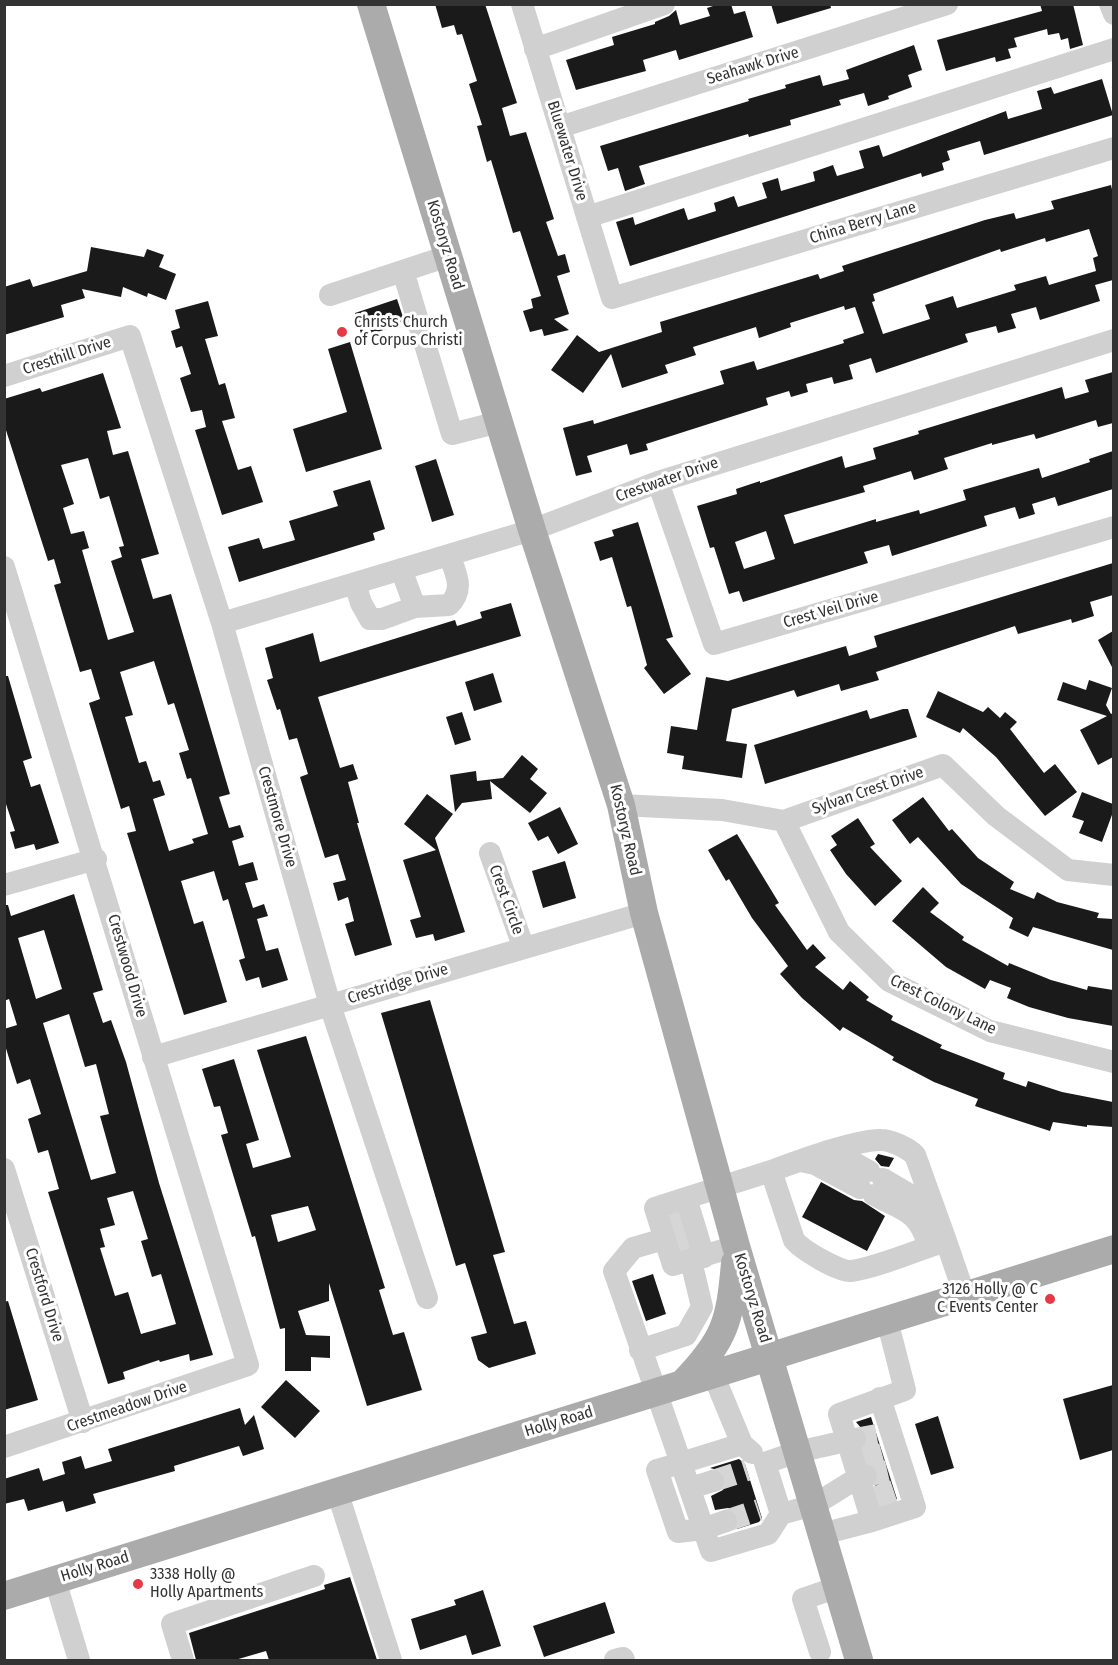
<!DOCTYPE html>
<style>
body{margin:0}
#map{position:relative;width:1118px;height:1665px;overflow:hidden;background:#fff;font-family:"Fira Sans Condensed",sans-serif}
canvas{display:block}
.frame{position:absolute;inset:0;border:6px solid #333;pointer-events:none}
</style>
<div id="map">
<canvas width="1118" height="1665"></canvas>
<div class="frame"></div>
</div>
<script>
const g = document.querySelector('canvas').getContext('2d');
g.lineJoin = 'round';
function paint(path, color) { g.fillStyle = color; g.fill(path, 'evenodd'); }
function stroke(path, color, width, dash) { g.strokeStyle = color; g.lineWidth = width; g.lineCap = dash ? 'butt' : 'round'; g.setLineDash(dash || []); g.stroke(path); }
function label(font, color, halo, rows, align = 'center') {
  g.font = font + ' "Fira Sans Condensed",sans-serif'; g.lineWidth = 6; g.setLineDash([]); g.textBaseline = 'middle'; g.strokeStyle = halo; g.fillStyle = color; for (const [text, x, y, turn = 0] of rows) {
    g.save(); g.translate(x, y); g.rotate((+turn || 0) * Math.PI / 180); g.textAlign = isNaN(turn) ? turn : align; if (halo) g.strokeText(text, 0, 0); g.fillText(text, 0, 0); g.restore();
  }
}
const building = new Path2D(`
 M435,4H485L517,103L502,108L510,136L526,132L554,219L546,222L558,256L565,254L570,272L557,276L569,314L554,319L569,330L544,336L542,329L530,332L523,311L533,308L531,299L541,296L520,231L513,233L491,160L487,162L477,126L482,125L469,84L477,81L462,34L457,35L454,25L442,28Z
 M719,4H731L734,14L745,11L753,37L679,60L676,50L643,60L646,71L576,90L566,60L614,45L612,37L655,24V22L669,16L676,10L680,25L710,16L707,8Z
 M771,4H830L831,8L777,24Z
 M1040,4H1073L1083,45L1070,49L1068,38L1061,40L1059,33L1048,35L1047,29L1014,38L1017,47L1008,49L1011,58L996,62L995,57L946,71L937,40L1042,11Z
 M914,45L922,70L908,75L912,87L888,96L889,99L868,106L864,93L839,100L841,105L790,120L791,125L749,137L748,134L639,166L645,184L625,191L618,168L608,171L600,146L749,101L748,99L786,88L785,85L820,75L823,86L849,79L846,70Z
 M1102,79L1113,115L984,155L980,141L947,151L950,160L942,163L944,170L922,177L921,173L630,266L616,222L633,217L635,225L684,208L688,220L716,211L714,203L734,196L738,207L767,198L762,183L778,178L781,191L815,181L813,172L833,165L837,176L864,168L859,151L879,145L883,157L1006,111L1008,119L1042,109L1037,91L1051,87L1054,94Z
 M1111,185L1113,194V280L1095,285L1100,301L1040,320L1036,307L1011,314L1016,328L998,333L996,326L965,334L968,342L876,373L871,358L849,365L853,379L834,384L832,377L806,384L808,392L791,397L789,391L766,398L768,405L646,444L648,450L630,455L627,444L587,456L592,472L576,476L563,428L593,420L594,424L724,384L720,371L754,361L757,370L844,343L843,340L864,333L855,307L845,310L844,306L790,323L791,327L759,338L756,327L693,347L696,355L665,365L668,373L622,388L611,354L583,393L551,370L577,335L599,352L662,332L660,322L818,274L820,279L844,271L842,266L985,220L1014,213L1016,219L1054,209L1051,201ZM1089,229L1098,256L1093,258L1096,271L1049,285L1046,276L1014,285L1016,290L957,308L953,296L925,305L930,319L883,334L872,302L875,301L873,294L1000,249L1001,252L1045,238L1046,242Z
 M91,247L144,257L147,249L164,255L159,267L176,274L166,300L148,293L147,297L123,287L121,297L82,289L85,298L61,305L64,317L4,335V287L30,279L33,287L87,271Z
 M397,299L405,323L362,337L355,313Z
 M208,301L218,336L205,339L219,385L225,383L235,418L222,421L238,470L251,466L263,502L222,515L195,430L206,427L202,410L191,412L180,378L191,374L182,346L176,348L171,331L180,328L175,310Z
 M350,342L382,449L306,472L293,429L347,412L328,349Z
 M1113,372V423L1098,427L1096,420L1036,439L1034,434L992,445V443L944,458L948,469L914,480L911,471L863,486L865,492L784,515L794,544L876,519V522L919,510L920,514L966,500L963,490L1039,468L1042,478L1090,462L1089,459L1113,451V489L1058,506L1055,497L1032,504L1035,514L1019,519L1015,507L984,516L987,526L892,556L889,545L864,552L868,563L743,602L739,591L729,594L714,547L710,548L697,506L737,494L736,489L760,481V483L842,456L845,468L876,459L873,448L919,434L918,431L1062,387L1065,399L1089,392L1085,380ZM766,531L775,559L744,569L735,542Z
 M103,373L121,428L107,431L113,455L128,451L159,554L141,559L153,599L171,594L230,794L219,797L229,828L240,825L244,837L232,841L239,866L253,862L258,880L245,883L253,908L264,904L268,916L257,919L266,951L278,948L288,980L262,988L259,977L246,981L239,960L245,958L228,899L223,901L214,871L181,881L194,924L203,921L227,1002L184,1015L127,833L136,831L129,806L121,809L89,703L100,699L91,669L80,672L54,585L61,583L54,559L48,561L4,424V399L40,388L42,392ZM88,458L100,499L109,496L124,546L119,547L122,557L111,561L134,632L108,640L82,550L89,548L84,531L71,534L63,508L74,504L61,465ZM154,661L168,705L174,703L189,750L179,753L187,779L191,778L208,834L192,839L194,843L169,851L153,799L165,795L160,780L153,782L146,761L139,763L125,717L133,715L120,672Z
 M436,459L454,515L432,522L415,466Z
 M370,480L385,529L373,533L375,540L239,582L228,547L259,538L263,549L295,540L289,521L338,506L333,491Z
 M638,522L673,637L666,639L691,674L664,694L644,668L647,665L631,606L627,607L612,557L600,561L594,542L614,536L612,530Z
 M1113,563V595L1090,602L1094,616L1072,623L1071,619L1018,634L1015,626L876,672L879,680L841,691L839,684L797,697L794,690L732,709L726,741L747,744L742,778L682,769L684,756L667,753L671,726L697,730L706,677L728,681L846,646L849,656L877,647L874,636Z
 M511,603L521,636L318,697L340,768L353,764L358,779L348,782L359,823H357L392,945L355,956L345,924L354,921L348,897L338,901L333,883L346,880L338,854L325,858L300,777L308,774L297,738L289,740L280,709L277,710L267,680L273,678L265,648L313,633L320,662L455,620L457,626L482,618L480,612Z
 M1113,631V669L1098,640Z
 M493,673L502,702L474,711L465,682Z
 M4,676H8L32,758L23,761L31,787L40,784L59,843L36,850L34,844L15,849L10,832L15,831L4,798Z
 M1089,680L1112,688L1106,705L1111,714L1113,713V757L1098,765L1080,730L1107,716L1057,700L1063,682L1086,690Z
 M938,691L983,712L988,707L1000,718L1005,712L1017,722L1010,729L1044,773L1055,764L1077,792L1045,816L996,757L963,728L960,733L926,717Z
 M903,709H908L917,737L765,784L754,745L867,710L870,719Z
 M462,712L471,740L455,745L446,717Z
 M522,755L538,769L530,779L547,793L530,813L490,781L492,799L462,803L455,812L450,775L476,771L477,781L503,778Z
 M1082,792L1113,804V812L1102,842L1079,833L1084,821L1072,817Z
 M427,794L453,814L435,838L465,932L435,941L433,934L416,938L410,920L421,917L403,860L436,850L404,824Z
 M923,797L949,831L952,829L978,858L1014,882L1010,889L1034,899L1037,892L1057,902L1099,913L1097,918L1113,919V950L1033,927L1028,937L1009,928L1013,918L961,884L918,837L910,844L892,820Z
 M560,807L578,844L558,854L548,836L538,841L528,823Z
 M858,818L875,844L870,847L902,881L875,906L846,874L830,850L837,845L831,836Z
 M737,834L779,903L775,905L807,950L813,944L826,958L815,967L843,990L850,981L869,997L866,1000L893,1016L891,1020L942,1045L940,1048L1005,1073L1003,1079L1026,1087L1028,1081L1062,1092L1113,1102V1127L1087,1125V1127L1053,1122L1050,1131L1007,1117L975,1106L978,1099L934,1082L892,1060L894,1057L843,1027L840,1031L802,998L780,974L788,966L752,918L729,879L726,881L708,850Z
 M565,861L576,898L543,908L532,871Z
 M923,887L939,903L930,912L964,937L962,940L1008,966L1009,963L1051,980L1087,990L1088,986L1113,990V1026L1068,1018L1029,1007L1007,998L1011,988L990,980L985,989L946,967L892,921Z
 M74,894L103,990L93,993L103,1023L111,1020L126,1062L159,1183L213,1355L190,1361L189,1354L160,1362L159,1360L123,1372L125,1379L108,1384L48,1192L59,1189L48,1150L38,1153L28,1119L41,1114L30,1079L17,1084L4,1042V1029L17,1025L9,999L4,1001V905H8L11,916ZM44,930L62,989L36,999L18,938ZM69,1014L85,1067L96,1064L109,1114L100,1116L116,1173L91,1180L43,1023ZM133,1191L148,1239L141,1241L152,1277L161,1274L176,1324L141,1334L128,1292L115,1296L100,1248L105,1247L100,1229L115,1225L107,1198Z
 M430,1000L505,1252L493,1255L514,1324L526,1321L536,1354L489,1368L478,1360L471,1337L487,1333L465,1263L456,1266L381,1013Z
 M306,1036L385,1288L379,1290L393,1335L404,1332L422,1390L367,1406L329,1283V1301L298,1311L306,1335L330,1336V1358L311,1357V1371H285V1328L280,1329L255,1236L252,1237L221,1135L228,1133L220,1106L214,1107L202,1069L234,1059L259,1140L246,1144L253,1168L291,1157L257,1050ZM308,1206L316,1230L278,1242L271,1215Z
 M878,1154L894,1158L889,1167L881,1166L875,1159Z
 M821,1182L854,1200L862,1201L885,1216L867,1251L802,1217Z
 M677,1215L687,1247L682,1248L672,1217Z
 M653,1274L666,1314L646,1321L632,1281Z
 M8,1301L38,1400L4,1410V1302Z
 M286,1380L320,1411L295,1438L261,1407Z
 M1113,1385V1450L1080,1460L1063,1399Z
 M240,1408L245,1425L254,1415L264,1449L243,1456L239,1446L174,1466L175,1471L93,1494L96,1503L66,1512L63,1501L28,1511L24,1499L4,1504V1479L39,1468L43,1481L65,1474L62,1462L81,1456L85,1469L112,1461L108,1449Z
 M938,1416L954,1468L931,1475L915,1424Z
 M871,1417L897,1499L881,1504L875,1486L879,1474L876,1467L868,1463L864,1449L868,1436L856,1422Z
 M739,1459L745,1464L762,1518L759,1522L737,1529L739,1517L734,1510L728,1508L715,1510L711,1496L723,1490L726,1478L722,1471L710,1468Z
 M350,1577L377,1660H269L266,1651L235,1660H196L189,1633L325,1589L324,1585Z
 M483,1590L501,1646L472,1655L466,1635L420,1650L411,1619L456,1605L454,1600Z
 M605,1602L615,1633L544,1657L533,1626Z`);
const minorTunnel = new Path2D(`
 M668,1222L685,1217
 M674,1243L691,1238
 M855,1439L877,1435
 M861,1460L883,1454
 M866,1476L888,1471
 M713,1481L747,1470
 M873,1498L894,1491
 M726,1521L759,1510`);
const minor = new Path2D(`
 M522,4L612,298L1114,148
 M1110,4L1114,14
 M535,49L664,4
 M560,127L947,4
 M587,217L1114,49
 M403,271L452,434L499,422
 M330,295L448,256
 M4,376L130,336L222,623L330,1005L427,1298
 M658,482L714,644L1114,527
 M4,567L248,1365L4,1447
 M401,569L415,607
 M355,583L361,603L370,619H382L415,607L449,605C465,589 456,574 449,555
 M222,623L532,530L658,482L1114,340
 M621,805L722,810L784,821L943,765L996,816L1068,870L1114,875
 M784,821L839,932L889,981L990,1031L1114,1062
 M490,853L523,946
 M4,885L96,859
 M153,1057L644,913
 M833,1151L869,1171
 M801,1161L815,1164L860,1188
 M4,1169L83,1422
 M771,1171C796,1162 857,1139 881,1140C891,1140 908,1148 915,1155L946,1241
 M883,1179L934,1209
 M874,1195C905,1211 918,1211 929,1246
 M686,1198L655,1208L673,1265L736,1246
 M664,1239L633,1248L614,1271L681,1463L742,1444
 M704,1257L686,1198L771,1171L794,1240C802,1250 839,1272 851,1271C876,1268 920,1249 946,1241L965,1296
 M640,1350L686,1335L702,1307L691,1261
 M713,1374L742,1444L752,1453
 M880,1398L915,1507L872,1521L839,1414L905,1390L887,1320
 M855,1439L797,1452L765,1463L781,1514L814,1505L859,1477L866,1476
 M690,1488L713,1481
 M337,1491L391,1660
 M726,1521L703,1529L678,1532L657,1470L681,1463C691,1492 701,1521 711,1551L768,1534L781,1514
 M822,1534L872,1521
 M55,1580L79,1660
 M820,1652L803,1599L838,1587
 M183,1660L172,1624L314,1576
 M615,1660L623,1658L624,1660`);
const major = new Path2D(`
 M371,4L532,530L621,805L644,913L736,1246L859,1660
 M683,1383C725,1340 730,1322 735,1263
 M4,1596L1114,1249`);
const markers = [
 [342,332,6,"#e63946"],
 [1050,1299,6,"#e63946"],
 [138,1584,6,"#e63946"]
];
const streetNames = [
 ["Seahawk Drive",753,66,-17],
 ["Bluewater Drive",567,151,73],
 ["China Berry Lane",863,223,-17],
 ["Kostoryz Road",445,245,73],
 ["Cresthill Drive",67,356,-18],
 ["Crestwater Drive",667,480,-19],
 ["Crest Veil Drive",831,610,-16],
 ["Sylvan Crest Drive",868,791,-19],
 ["Crestmore Drive",277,817,74],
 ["Kostoryz Road",625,830,77],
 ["Crest Circle",506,900,70],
 ["Crestwood Drive",127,966,74],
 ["Crestridge Drive",398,984,-17],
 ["Crest Colony Lane",943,1005,26],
 ["Crestford Drive",44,1295,73],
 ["Kostoryz Road",752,1298,73],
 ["Crestmeadow Drive",127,1407,-19],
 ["Holly Road",559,1422,-17],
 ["Holly Road",95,1567,-17]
];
const poiNames = [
 ["Christs Church",354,323],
 ["of Corpus Christi",354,341],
 ["3126 Holly @ C",1038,1290,"right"],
 ["C Events Center",1038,1308,"right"],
 ["3338 Holly @",150,1575],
 ["Holly Apartments",150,1593]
];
paint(building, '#1a1a1a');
stroke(minorTunnel, '#d6d6d6', 22, [22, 11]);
stroke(minor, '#d0d0d0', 22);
stroke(major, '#ababab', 28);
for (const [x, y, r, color] of markers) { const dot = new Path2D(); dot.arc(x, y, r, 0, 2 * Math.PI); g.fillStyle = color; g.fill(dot); stroke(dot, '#fff', 2); }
label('16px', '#333', '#fff', streetNames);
label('16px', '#333', '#fff', poiNames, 'left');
</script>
